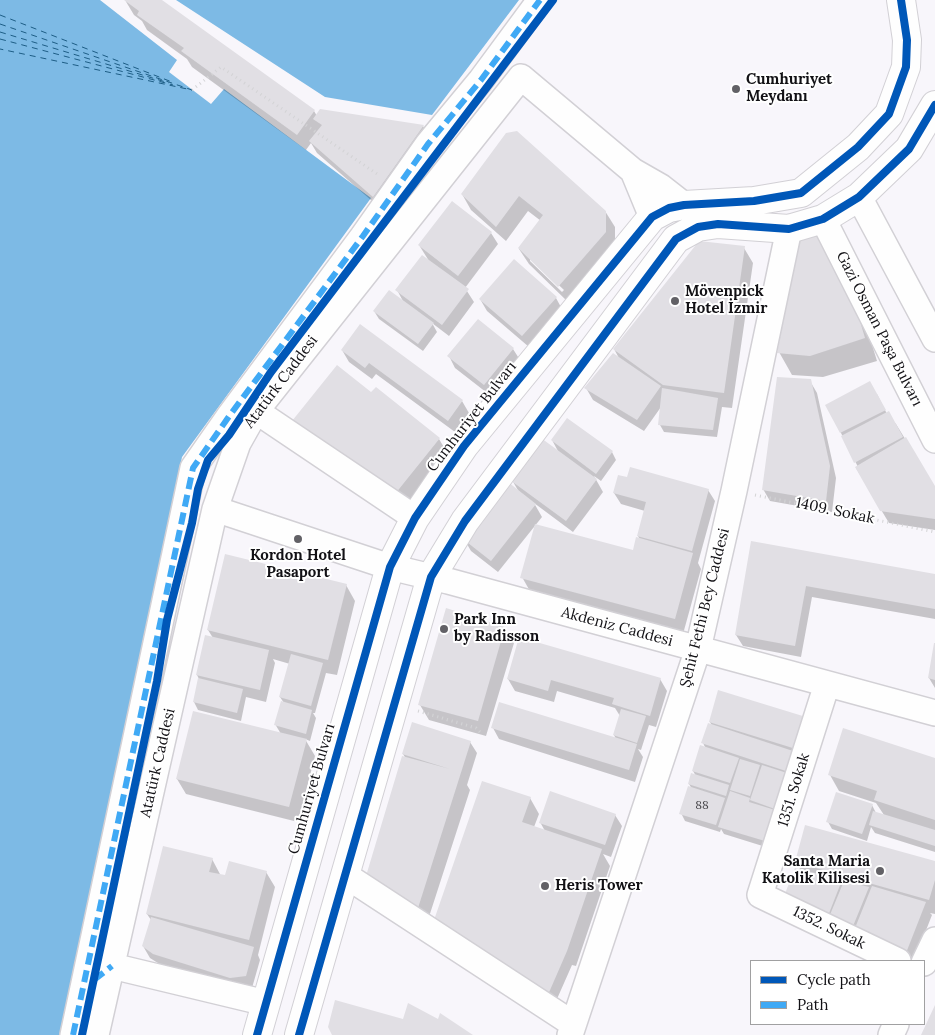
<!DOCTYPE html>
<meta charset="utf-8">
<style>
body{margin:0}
#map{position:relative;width:935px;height:1035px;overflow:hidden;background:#f8f6fb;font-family:Lora,serif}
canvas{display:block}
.legend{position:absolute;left:750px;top:960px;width:175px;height:65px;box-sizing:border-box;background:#fff;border:1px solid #a0a0a1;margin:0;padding:6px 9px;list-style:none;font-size:15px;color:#121115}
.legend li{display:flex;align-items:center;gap:10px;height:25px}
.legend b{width:25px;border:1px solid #a0a0a1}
</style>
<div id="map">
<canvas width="935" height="1035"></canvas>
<ul class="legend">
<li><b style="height:6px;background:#0057b8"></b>Cycle path</li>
<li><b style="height:6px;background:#3fa9f5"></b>Path</li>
</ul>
</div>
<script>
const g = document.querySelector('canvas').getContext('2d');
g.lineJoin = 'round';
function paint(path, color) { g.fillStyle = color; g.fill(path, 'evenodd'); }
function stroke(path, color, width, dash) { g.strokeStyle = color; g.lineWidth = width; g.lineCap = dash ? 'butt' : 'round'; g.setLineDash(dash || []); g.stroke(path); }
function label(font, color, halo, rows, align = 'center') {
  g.font = font + ' Lora,serif'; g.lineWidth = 4; g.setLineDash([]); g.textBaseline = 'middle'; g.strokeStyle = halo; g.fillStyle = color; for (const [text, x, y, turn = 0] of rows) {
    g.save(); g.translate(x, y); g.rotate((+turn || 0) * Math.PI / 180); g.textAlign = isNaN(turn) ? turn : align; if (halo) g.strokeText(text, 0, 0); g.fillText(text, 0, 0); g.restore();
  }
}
const water = new Path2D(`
 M0,0H100L177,60L169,72L211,104L224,89L371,198L182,457L115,786L61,1035H0Z
 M176,0H519L432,115L325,97Z`);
const shadow = new Path2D(`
 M125,0H160L314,111L317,116L320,110L423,126L430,138L380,208L317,153L311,143L306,150L192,67L187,59L147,30L142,21L134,15Z
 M507,134L605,211L615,227V248L568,302L529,264L519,249L541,221L528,211L506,241L471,210L462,194ZM530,258L564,290L562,292L530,261Z
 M491,233L498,244L465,288L474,302L449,336L432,323L437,332L423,351L379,319L374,311L404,303L397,290L429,261L419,245Z
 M744,248L753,263L732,408L722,407L717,437L664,432L660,425L661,407L644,431L593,400L586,388L620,360L614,349Z
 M556,298L562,309L529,347L487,311L480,299Z
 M859,302L877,361L823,377L792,375L779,352Z
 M513,349L520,360L491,396L455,368L449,356Z
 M342,350L462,401L469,413L455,432L376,374L372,379L349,362Z
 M810,381L817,393L836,478L832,512L770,501L763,489Z
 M372,394L439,439L448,454L400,514Z
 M877,394L887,414L896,424L935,488V530L889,523L856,468L858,467L827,405Z
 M552,440L612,452L616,460L601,481L594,476L603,492L573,532L534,503L542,517L498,572L471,551L464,539L519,492L512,480L559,453Z
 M708,490L715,501L698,563L701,569L683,634L531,593L522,577L633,552L640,540L638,536L645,511L621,504L614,493Z
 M752,543L935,575V619L812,597L801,657L743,646L736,635Z
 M346,585L355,601L337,675L326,673L315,713H313L316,718L310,741L305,739L315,756L298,822L186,794L177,779L281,734L275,724L284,703L280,697L290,664L273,659L275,663L266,702L246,697L241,721L198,710L194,702L199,679L197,675L213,638L208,630Z
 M505,628L514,643L486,736L429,720L420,705Z
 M935,644V688L929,678Z
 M508,679H660L667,691L656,727L649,725L641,750L638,749L643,757L635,782L499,739L493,728L616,739L614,735L620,716L615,708L557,691L554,702L515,691Z
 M805,718L769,848L724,834L721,829L720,832L685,821L681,813L692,789L689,784L696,776L693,771L706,749L703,743L712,726L710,722Z
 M470,742L477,753L467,785L470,790L427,923L376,892L406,759L403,754Z
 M935,759V852L875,833L871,827L867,841L832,829L828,822L872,805L876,813L884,815L876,803L839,791L830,775Z
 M530,798L539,814L534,827L545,831L540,822L615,815L622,826L611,857L603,854L610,866L576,966L572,965L553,1008L443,939Z
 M212,859L221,876L266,872L275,887L258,955L260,960L252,988L161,965L150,958L143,946L151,920L147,914Z
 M796,862H935V914L930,913L932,915L914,961H905L834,930Z`);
const ferry = new Path2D(`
 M0,15L172,82
 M0,24L192,90L0,49
 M0,32L169,83
 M0,39L173,85`);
const building = new Path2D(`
 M124,0H162L315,110L297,135L181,51L184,48L137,15L139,11Z
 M320,109L424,125L373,197L309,141L322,125L313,119Z
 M517,131L606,211V232L558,287L518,248L543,215L519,196L496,227L461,194L506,133Z
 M452,201L492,232L458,276L418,245Z
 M821,233L847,278L865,338L810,356L777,353L800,235Z
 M699,241L745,246L724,393L663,385L613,349Z
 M422,255L469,289L442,325L395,290Z
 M514,259L557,297L522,336L479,299Z
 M389,290L434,323L418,344L373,311Z
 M478,319L514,348L484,385L447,356Z
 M360,324L463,400L448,421L369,363L365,368L341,350Z
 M613,353L661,386L637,420L584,388Z
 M337,365L371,392L376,387L440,438L391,499L292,421Z
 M777,377L811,379L830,466L826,501L762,490Z
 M870,381L886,410L840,433L825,405Z
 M662,388L718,398L713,430L658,425Z
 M889,411L903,437L854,463L841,436Z
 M567,418L613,451L596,474L551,440Z
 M906,437L935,486V519L880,511L855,467Z
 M541,438L597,479L566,521L510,480Z
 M630,467L709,489L692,551L637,536L646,502L613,493L618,475L627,477Z
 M508,482L536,504L491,561L463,539Z
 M535,524L633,550L636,537L693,553L675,619L520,578Z
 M751,541L935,574V609L806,586L795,646L735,635Z
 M225,554L347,584L328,660L207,630Z
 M446,608L505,627L478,721L418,705Z
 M205,635L269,650L260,690L196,675Z
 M519,637L661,678L650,716L612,704L614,698L551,680L548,691L507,679Z
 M934,643H935V680L928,678Z
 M291,654L323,663L311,706L279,697Z
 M198,678L243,689L237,713L193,702Z
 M718,690L806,717L796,749L709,722Z
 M281,701L312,710L306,734L274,725Z
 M499,702L637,744L629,770L491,728Z
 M621,709L646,716L637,743L613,735Z
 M193,711L307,739L289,807L176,779Z
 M412,722L471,741L418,908L366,876L402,756L450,769L402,754Z
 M708,723L796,752L789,772L701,743Z
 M843,728L935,758V820L874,800L877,791L828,775Z
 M700,745L739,758L730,783L692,771Z
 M740,759L760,765L750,796L730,790Z
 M762,765L787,773L775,809L750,800Z
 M691,773L729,785L726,796L688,784Z
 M482,781L531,797L522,822L602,849L567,951L547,997L433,923Z
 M688,786L725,798L716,825L679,814Z
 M550,791L616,814L605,845L539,823Z
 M730,791L750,798L749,802L775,810L765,841L718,827Z
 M836,792L873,804L862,834L826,822Z
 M873,811L935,830V846L869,825Z
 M805,825L935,861V880L929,900L795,862Z
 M163,846L213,858L209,872L225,875L229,861L267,871L249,940L146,914Z
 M795,868L842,880L826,921L781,904Z
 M844,881L869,887L851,931L827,922Z
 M872,886L926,902L906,953L853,933Z
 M151,917L254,947L246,976L230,978L153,954L142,946Z
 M335,1000L403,1019L408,1003L438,1019L440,1013L473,1035H332L328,1027Z
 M935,1005V1035H921Z`);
const path = new Path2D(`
 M192,90L221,67L380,176
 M755,495L935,532
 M418,711L476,728L482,734`);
const minor = new Path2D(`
 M633,171L661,187L684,205
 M859,197L935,339
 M823,219L935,440
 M256,411L415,518
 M215,509L390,567L448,581L935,713
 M827,684L760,895L898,961
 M345,875L573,1024
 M924,963L935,940
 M112,966L266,1003
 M73,1035L193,468L230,415L363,236L428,144L481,80L540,0
 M96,1035L215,509L238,443L256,411L521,77L633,171L652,217
 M570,1035L698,649L734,491L789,229
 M891,1035L896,1024`);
const major = new Path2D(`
 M257,1035L390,567L415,518L464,446L652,217L669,208L684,205L754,201L801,193L858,147L889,114L906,67L907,40L901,0
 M299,1035L431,577L465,521L676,239L698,227L718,224L789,229L823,219L859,197L909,149L935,105`);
const quiet = new Path2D(`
 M94,980L112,966
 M73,1035L193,468L230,415L363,236L428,144L481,80L540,0`);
const cycleway = new Path2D(`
 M82,1035L157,681L167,620L192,523L198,489L208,460L229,435L271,372L553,0
 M257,1035L390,567L415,518L464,446L652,217L669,208L684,205L754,201L801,193L858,147L889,114L906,67L907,40L901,0
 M299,1035L431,577L465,521L676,239L698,227L718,224L789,229L823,219L859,197L909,149L935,105`);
const markers = [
 [736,89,5,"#626166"],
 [675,301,5,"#626166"],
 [298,539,5,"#626166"],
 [444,629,5,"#626166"],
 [880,871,5,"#626166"],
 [545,886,5,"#626166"]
];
const numberNames = [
 ["88",702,806]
];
const poiNames = [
 ["Cumhuriyet",746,80],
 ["Meydanı",746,97],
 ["Mövenpick",685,292],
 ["Hotel İzmir",685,309],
 ["Kordon Hotel",298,556,"center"],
 ["Pasaport",298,573,"center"],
 ["Park Inn",454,620],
 ["by Radisson",454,637],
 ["Santa Maria",870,862,"right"],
 ["Katolik Kilisesi",870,879,"right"],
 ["Heris Tower",555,886]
];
const streetNames = [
 ["Gazi Osman Paşa Bulvarı",879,329,63],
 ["Atatürk Caddesi",281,382,-53],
 ["Cumhuriyet Bulvarı",472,417,-52],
 ["1409. Sokak",835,511,12],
 ["Şehit Fethi Bey Caddesi",705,608,-76],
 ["Akdeniz Caddesi",617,627,15],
 ["Atatürk Caddesi",158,763,-77],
 ["Cumhuriyet Bulvarı",312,789,-74],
 ["1351. Sokak",794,790,-73],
 ["1352. Sokak",829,928,26]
];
paint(water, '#7dbae5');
paint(shadow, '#0003');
stroke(ferry, '#1d5d85', 1, [6, 5]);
paint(building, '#e1dfe4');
stroke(minor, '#d2d0d5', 28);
stroke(major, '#d2d0d5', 30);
stroke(path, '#d3d3d5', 3, [1, 4]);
stroke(minor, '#fefefe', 25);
stroke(major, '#fefefe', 28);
stroke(quiet, '#3fa9f5', 6, [12, 6]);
stroke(cycleway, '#0057b8', 8);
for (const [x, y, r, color] of markers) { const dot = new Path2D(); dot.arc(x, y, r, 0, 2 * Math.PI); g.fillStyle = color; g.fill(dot); stroke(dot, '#fff', 2); }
label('12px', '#48474b', null, numberNames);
label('bold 15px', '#121115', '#fff', poiNames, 'left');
label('15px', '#121115', '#fff', streetNames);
</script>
